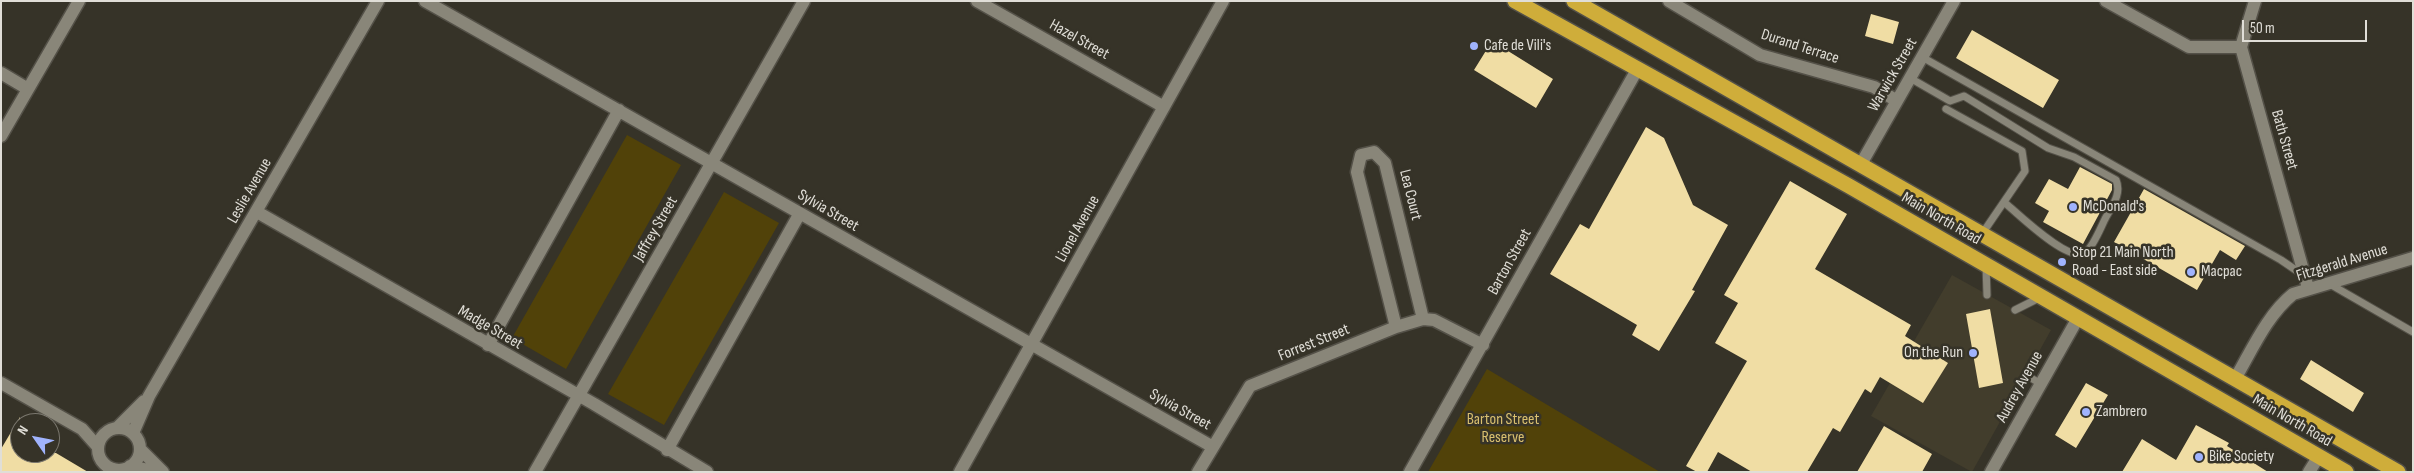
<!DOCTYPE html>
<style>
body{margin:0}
#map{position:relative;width:2414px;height:473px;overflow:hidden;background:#363328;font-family:"Sofia Sans Condensed",sans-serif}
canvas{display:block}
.frame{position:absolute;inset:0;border:2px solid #e0ded7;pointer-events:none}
.north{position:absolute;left:10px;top:413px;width:50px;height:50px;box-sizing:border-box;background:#363328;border:1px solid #7a776e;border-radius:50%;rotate:303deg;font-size:14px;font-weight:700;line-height:20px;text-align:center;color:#e0ded7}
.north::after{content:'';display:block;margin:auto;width:18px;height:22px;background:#a0b3fd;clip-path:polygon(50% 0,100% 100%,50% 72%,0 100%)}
.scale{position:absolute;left:2242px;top:20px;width:125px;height:22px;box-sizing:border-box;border:2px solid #e0ded7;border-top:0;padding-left:6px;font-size:15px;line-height:18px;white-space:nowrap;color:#e0ded7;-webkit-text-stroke:4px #363328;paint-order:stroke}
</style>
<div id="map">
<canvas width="2414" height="473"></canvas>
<div class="frame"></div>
<div class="north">N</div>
<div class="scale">50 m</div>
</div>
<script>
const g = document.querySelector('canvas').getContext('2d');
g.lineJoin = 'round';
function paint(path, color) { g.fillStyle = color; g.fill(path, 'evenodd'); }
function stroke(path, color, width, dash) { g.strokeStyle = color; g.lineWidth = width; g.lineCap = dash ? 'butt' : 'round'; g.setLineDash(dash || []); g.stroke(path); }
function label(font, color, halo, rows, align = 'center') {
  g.font = font + ' "Sofia Sans Condensed",sans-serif'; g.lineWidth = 5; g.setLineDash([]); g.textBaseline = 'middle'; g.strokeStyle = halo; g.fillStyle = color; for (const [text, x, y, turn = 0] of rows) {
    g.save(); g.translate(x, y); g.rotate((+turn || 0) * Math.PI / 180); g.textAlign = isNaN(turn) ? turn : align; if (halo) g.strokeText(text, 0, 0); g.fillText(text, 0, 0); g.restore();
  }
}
const built = new Path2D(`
 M1952,275L2051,330L1972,472L1871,416Z`);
const green = new Path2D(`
 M627,135L681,165L566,369L512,338Z
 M724,192L779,223L664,425L608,394Z
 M1487,369L1660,472H1428Z`);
const building = new Path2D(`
 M1871,14L1899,22L1893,44L1865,36Z
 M1972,30L2059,80L2043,108L1956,58Z
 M1492,41L1553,79L1536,108L1474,70Z
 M1646,127L1664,138L1693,205L1728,225L1692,290L1695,291L1659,351L1632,335L1637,325L1550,274L1580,224L1589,229Z
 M2080,167L2112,184V190L2083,244L2043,222L2049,211L2035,203L2049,179L2068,189Z
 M1790,181L1847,214L1815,269L1911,325L1905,336L1948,363L1923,403L1880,377L1871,393L1865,389L1840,432L1833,428L1807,472H1752L1718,452L1707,472H1697L1686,466L1747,361L1715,343L1738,303L1724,295Z
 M2144,189L2245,246L2236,260L2220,250L2197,290L2114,242Z
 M1990,309L2003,383L1979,388L1966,314Z
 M2311,360L2364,393L2353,412L2300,379Z
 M2086,383L2108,395L2076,448L2055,435Z
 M20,417V453H56L88,472H1V449Z
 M2196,425L2229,443L2227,446L2268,472H2122L2142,439L2176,460Z
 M1884,426L1932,454L1922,472H1857Z`);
const lane = new Path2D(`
 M1922,57L2281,260L2303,275
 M1910,78L1950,101L1964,96L2048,148L2074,157L2116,180C2122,194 2112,206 2105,219C2100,229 2094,245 2086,252C2071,266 2016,212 2004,202
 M1946,109L2022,151L2025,171L1982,234
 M1986,265L1987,295
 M2328,283L2413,332
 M2015,310L2041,297
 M2026,375L2041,384`);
const street = new Path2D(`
 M425,1L1213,447
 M977,1L1164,107
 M1669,1L1760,55L1874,87L1897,101
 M2106,1L2189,47H2241
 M2255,1L2241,47L2308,288
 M1,73L28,89
 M1,136L79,1
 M1861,164L1954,1
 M257,212L594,404L707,472
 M1396,327L1357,172L1361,155L1374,152L1385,163L1423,319
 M488,345L619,110
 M2235,379C2252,350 2267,315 2293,294L2413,258
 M1,383L82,429L98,447
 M117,428L144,401
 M98 449a21 21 0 1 1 42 0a21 21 0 1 1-42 0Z
 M133,433L149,396L378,1
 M140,449L163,472
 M667,450L800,213
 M130,466L158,472
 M535,472L804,1
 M960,472L1223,1
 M1198,472L1250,386L1396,327L1423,319L1434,320L1483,345
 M1410,472L1638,68
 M1991,472L2078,318
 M2309,472L2319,456`);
const highway = new Path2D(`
 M1515,1L1849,186L2346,472
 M1574,1L2398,472`);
const markers = [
 [1474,46,5,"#a0b3fd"],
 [2073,207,5,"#a0b3fd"],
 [2062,262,5,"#a0b3fd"],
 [2191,272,5,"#a0b3fd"],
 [1973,353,5,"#a0b3fd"],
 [2086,412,5,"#a0b3fd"],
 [2199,457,5,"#a0b3fd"]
];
const streetNames = [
 ["Hazel Street",1079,40,29],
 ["Durand Terrace",1800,47,18],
 ["Warwick Street",1893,75,-60],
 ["Bath Street",2284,140,74],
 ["Leslie Avenue",250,191,-60],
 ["Lea Court",1410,195,76],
 ["Sylvia Street",828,211,30],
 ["Main North Road",1941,219,30],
 ["Jaffrey Street",656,229,-60],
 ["Lionel Avenue",1078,229,-61],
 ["Barton Street",1510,262,-61],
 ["Fitzgerald Avenue",2342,263,-17],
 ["Madge Street",490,328,30],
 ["Forrest Street",1314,343,-22],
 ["Audrey Avenue",2020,387,-61],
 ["Sylvia Street",1180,410,29],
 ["Main North Road",2292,421,30]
];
const poiNames = [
 ["Cafe de Vili's",1484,46],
 ["McDonald's",2083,207],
 ["Stop 21 Main North",2072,253],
 ["Road - East side",2072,271],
 ["Macpac",2201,272],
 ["On the Run",1963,353,"right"],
 ["Zambrero",2096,412],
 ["Bike Society",2209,457]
];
const parkNames = [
 ["Barton Street",1503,420],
 ["Reserve",1503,438]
];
paint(built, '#423d2c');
paint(green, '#514209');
paint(building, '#f0dda4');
stroke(lane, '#545148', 9);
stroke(street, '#545148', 15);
stroke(highway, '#545148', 18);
stroke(lane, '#898679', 7);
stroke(street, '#898679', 12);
stroke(highway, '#cfad3a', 15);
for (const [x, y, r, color] of markers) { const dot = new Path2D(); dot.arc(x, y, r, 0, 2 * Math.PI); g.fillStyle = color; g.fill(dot); stroke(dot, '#363328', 2); }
label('16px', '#e0ded7', '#363328', streetNames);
label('16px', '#e0ded7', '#363328', poiNames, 'left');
label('16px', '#dac06f', '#363328', parkNames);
</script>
